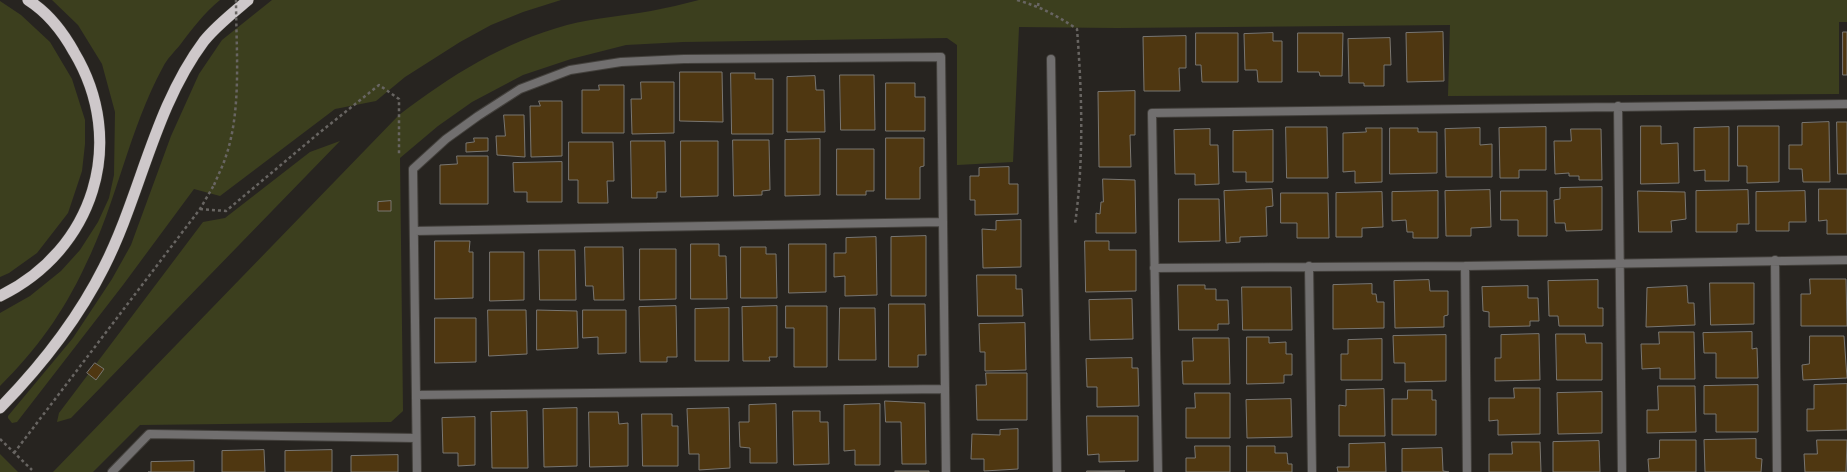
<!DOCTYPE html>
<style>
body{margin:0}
canvas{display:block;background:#272420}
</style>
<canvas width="1847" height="472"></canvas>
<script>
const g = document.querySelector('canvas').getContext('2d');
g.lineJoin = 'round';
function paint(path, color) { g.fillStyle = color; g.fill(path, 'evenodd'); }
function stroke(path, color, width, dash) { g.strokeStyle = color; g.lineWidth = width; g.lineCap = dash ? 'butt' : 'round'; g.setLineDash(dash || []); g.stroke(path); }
const green = new Path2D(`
 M52,0H220C204,13 192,29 180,45C174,52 167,59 163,67C129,129 117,202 85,266C63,313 37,349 0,386V313L30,296L61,271L80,250L98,222L109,198L114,175L115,112L102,64L78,25Z
 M272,0H561L523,12L491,25L460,42L405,77L376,101L335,109L220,196L194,189L123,285L17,422L12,423L8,418V416L73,338L112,279L131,245L171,136L199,74L222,40Z
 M699,0H1847V22H1839V94L1448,96L1450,25L1117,28L1019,27L1013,162L957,165V45L947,38L683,42L626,45L571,59L523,75L472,102L438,126L400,158L403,411L391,422L140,425L93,472H53L399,115C450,76 504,42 567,25C595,18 623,16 651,11C667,8 683,4 699,0Z
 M0,1L21,15L50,42L72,79L85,120V144L82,171L68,213L37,253L9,273L0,277Z
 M340,141L71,418L57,422L59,413L203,222L225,218L310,152Z
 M0,454L18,472H0Z`);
const building = new Path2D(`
 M1443,32L1444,81L1407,82L1406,33Z
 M1843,32H1847V75H1843Z
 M1196,33H1238V82H1202L1201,65H1196Z
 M1273,33V41H1282V82H1258L1257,70H1245L1244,34Z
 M1298,33H1343L1342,76H1320L1319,72H1298Z
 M1186,36V68H1179L1180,91H1144L1143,37Z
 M1390,38L1391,65H1384V86H1364V83H1349L1348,39Z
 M680,72H722L723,122L680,121Z
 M731,73H755V79H773V134H732Z
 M840,75H874L875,130H841Z
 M815,76L816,90H824L825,132H787V77Z
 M641,82H674V133L632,134L631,99H641Z
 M886,83H915V97H925V131H886Z
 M599,85H624V133H582V90H599Z
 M1135,91V135H1130L1131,167H1099L1098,92Z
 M539,101H562V156L531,157L530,106H540Z
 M504,115H524L525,157L497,155L496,136H505Z
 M1829,122L1830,182H1803L1802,169H1789V145H1802V123Z
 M1837,122H1847V174H1838Z
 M1641,126H1661V144L1678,143L1679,183L1641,184Z
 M1738,126H1779V182L1747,183V166H1738Z
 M1286,127H1327L1328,178H1287Z
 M1546,127V170H1519V178H1500L1499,128Z
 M1729,127V181H1705V170L1694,171V128Z
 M1366,128H1382V182L1355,183V171L1343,172V133L1366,132Z
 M1390,128H1418V132H1437V173L1390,174Z
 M1480,128V145L1492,144V177H1446L1445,129Z
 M1210,129V145H1218L1219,184L1195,185V174H1175L1174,130Z
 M1571,129H1601L1602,180H1579V176H1569V173L1555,174L1554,141H1571Z
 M1273,130V182H1246V172H1233V131Z
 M474,138H488V151L466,152V143L474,142Z
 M886,138H924V166L920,167V199H886Z
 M820,139V195L785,196V140Z
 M733,140H769L770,190L762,191V195L734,196Z
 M631,141H665L666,192H657V198H632Z
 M681,141H718V196L681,197Z
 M569,142H613L614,181H607L608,203H578V180H569Z
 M837,149H874V191H866V195H837Z
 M457,156H488V204H440V165L457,164Z
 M562,162V202H527V192H514L513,163Z
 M1009,167V184H1018V214L975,215V200H970V176H979V168Z
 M1103,179L1135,180L1136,233H1096V213L1100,214L1101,202H1103Z
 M1602,187V230L1566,231L1565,223H1555L1554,200L1560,199V188Z
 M1272,189L1273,206L1266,207L1267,236L1240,237V242L1226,243L1224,191Z
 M1819,189H1847V234H1827V220L1819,221Z
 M1490,190L1491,227L1471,228V236H1446L1445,191Z
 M1748,190L1749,224H1737V232H1696V191Z
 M1438,191V238H1413V232H1407L1406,220L1392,221V192Z
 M1501,191H1547V236H1518V220H1501Z
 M1638,191L1685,192L1686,219L1671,221L1672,232H1639Z
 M1805,191L1806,222H1789V231H1756V192Z
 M1382,192L1383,227L1362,228V237H1336V193Z
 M1281,193H1328L1329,238H1297V223H1281Z
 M1179,199H1219L1220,241L1179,242Z
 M391,201V211H378V202Z
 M1021,220V267L983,268L982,229L996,230V221Z
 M926,236V296H891V237Z
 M876,237L877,295L845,296V276L834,277V253H846V238Z
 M435,241H470L469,252H473V298L435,299Z
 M1085,241H1109V250H1136V291L1086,292Z
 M691,244H719V256H726L727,299H691Z
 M789,244H826V292L789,293Z
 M585,247H623L624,300H594L593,286H586Z
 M741,247H766V254H776L777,298H741Z
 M640,249H676V299L640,300Z
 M539,250H575L576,300H540Z
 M490,252H524V300L490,301Z
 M977,275H1016V289H1022L1023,316H978Z
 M1810,279H1846L1847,326H1801V294H1810Z
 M1429,280L1430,291H1448V315L1444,316V327L1395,328L1394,281Z
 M1598,280V308H1603V326H1559L1558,316H1549L1548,281Z
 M1710,283H1754V324L1711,325Z
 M1372,284V294H1376L1377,302H1384V328L1333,329V285Z
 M1178,285H1205V289H1216V300H1228L1229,324H1218V330H1179Z
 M1528,286V298H1538L1539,321H1530V326L1489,327V312L1483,311L1482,287Z
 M1687,286L1688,303H1694L1695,325L1646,327L1647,288Z
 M1242,287H1291L1292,330H1243Z
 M1132,299L1133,339L1090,340L1089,300Z
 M889,304H925L926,355H918V367H889Z
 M676,306L677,357H667V362H640L639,307Z
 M777,306V357H769L770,361H743L742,307Z
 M786,306H827V367H794V328H786Z
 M729,308V361H695V309Z
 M840,308H875L876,360H839Z
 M488,310H526L527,354L489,356Z
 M537,310L577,311L578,348L537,350Z
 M583,310H626V353L598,354V337L583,338Z
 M435,318H476V362L435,363Z
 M1025,323L1026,370L985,371V352H980L979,324Z
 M1659,332H1694L1695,379H1660V368L1642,369L1641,344H1659Z
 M1752,332V349L1757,348L1758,378H1716V353H1704L1703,333Z
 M1539,334L1540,380L1495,381V358H1501V335Z
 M1556,334H1585L1586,343H1602V380H1557Z
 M1446,335V381L1405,382V363H1394L1393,336Z
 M1810,336H1844L1847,378L1803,380L1802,365L1809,364Z
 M1247,337H1269V343L1286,342V354H1292V375H1284V383L1247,384Z
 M1193,338H1229L1230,384H1183L1182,361H1193Z
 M1382,339V380H1341V354H1348V340Z
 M1132,358V368H1138L1139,406L1097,407V387H1087L1086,359Z
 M95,363L104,369L96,380L87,373Z
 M986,373H1027V420H977L976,385H986Z
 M1847,384V430L1807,431V409H1814V385Z
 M1758,385V432H1716V414H1704V386Z
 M1658,386H1695L1696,432L1647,433V410H1658Z
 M1514,388H1540V434L1498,435V420L1489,421V398H1514Z
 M1384,389L1385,436H1339V405L1346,406V390Z
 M1408,390H1432V400H1436V435H1392V399H1407Z
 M1602,392V433L1558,434L1557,393Z
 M1195,393H1230V438H1186V408H1195Z
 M1291,399L1292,437L1247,438L1246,400Z
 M885,401L925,403L926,464H902L901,422H886Z
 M776,404L777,463H750V448L740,447L739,422H749V405Z
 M880,404V465H855V450L844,451V405Z
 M577,408V466L544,467L543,409Z
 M729,408L730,468L699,470V454H689L687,409Z
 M527,411L528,468H492L491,412Z
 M793,411H820V422H828L829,464L794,465Z
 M589,412H618L619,424L628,423V466L590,467Z
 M642,414H672V426H678V466H643Z
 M1087,416H1138V461L1099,462V454L1088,455Z
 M475,417V465L458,466V453H443L442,418Z
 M1018,429V469L984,471V459H971L972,434L1000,435V430Z
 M1756,439V458L1762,459L1761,472H1705L1704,440Z
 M1660,440H1696V472H1649L1648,459L1659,458Z
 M1817,440H1847L1846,472H1805L1804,454H1817Z
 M1599,441L1600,472H1553V442Z
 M1512,442H1540L1541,472H1489V454H1512Z
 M1385,443L1386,472H1338L1337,467H1349V444Z
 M1195,446H1230V472H1186V458H1195Z
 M1247,446H1275V453H1287L1288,464H1292V472H1247Z
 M1442,448L1443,471L1449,472H1402V449Z
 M264,450L265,472H222V451Z
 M332,450V472H285V451Z
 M398,455V472H351V456Z
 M194,461V472H148H151V462Z
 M895,471H929V472H896Z
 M1087,471H1125L1087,472Z`);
const path = new Path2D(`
 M1017,0C1041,7 1056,15 1077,29C1082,93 1084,160 1075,224
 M1038,6L1039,0
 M200,209L226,211L319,133L379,85L399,99V154
 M0,439L32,470
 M14,453L200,209L214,185`);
const minor = new Path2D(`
 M1618,106L1622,472
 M414,231L943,222
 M1775,260L1777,472
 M1309,266L1312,472
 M1465,266L1467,472
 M1154,268L1465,266L1847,260
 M416,395L945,389
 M112,472L149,434L416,438
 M417,472L413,169L446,139L478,116L520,89L570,70L621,62L684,59L941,57L946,472
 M1158,472L1152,113L1847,104`);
const tertiary = new Path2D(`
 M1051,59L1057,472`);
const trunk = new Path2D(`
 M0,296C94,250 128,142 74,52C63,32 47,12 28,0
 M0,408C42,365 77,321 104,267C141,194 154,108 204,41C217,25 233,13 248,0`);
const pathBridge = new Path2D(`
 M214,185C218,175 223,166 226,156C242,109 236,49 236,0`);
paint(green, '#3c3f1e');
paint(building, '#4f3711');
stroke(building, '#797671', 1);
stroke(minor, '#43403c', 10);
stroke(tertiary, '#43403c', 10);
stroke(trunk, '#43403c', 12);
stroke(path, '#686562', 2.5, [3, 3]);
stroke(minor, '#716f6f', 8);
stroke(tertiary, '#716f6f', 8);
stroke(trunk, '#cec8ca', 11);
stroke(pathBridge, '#686562', 2.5, [3, 3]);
</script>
